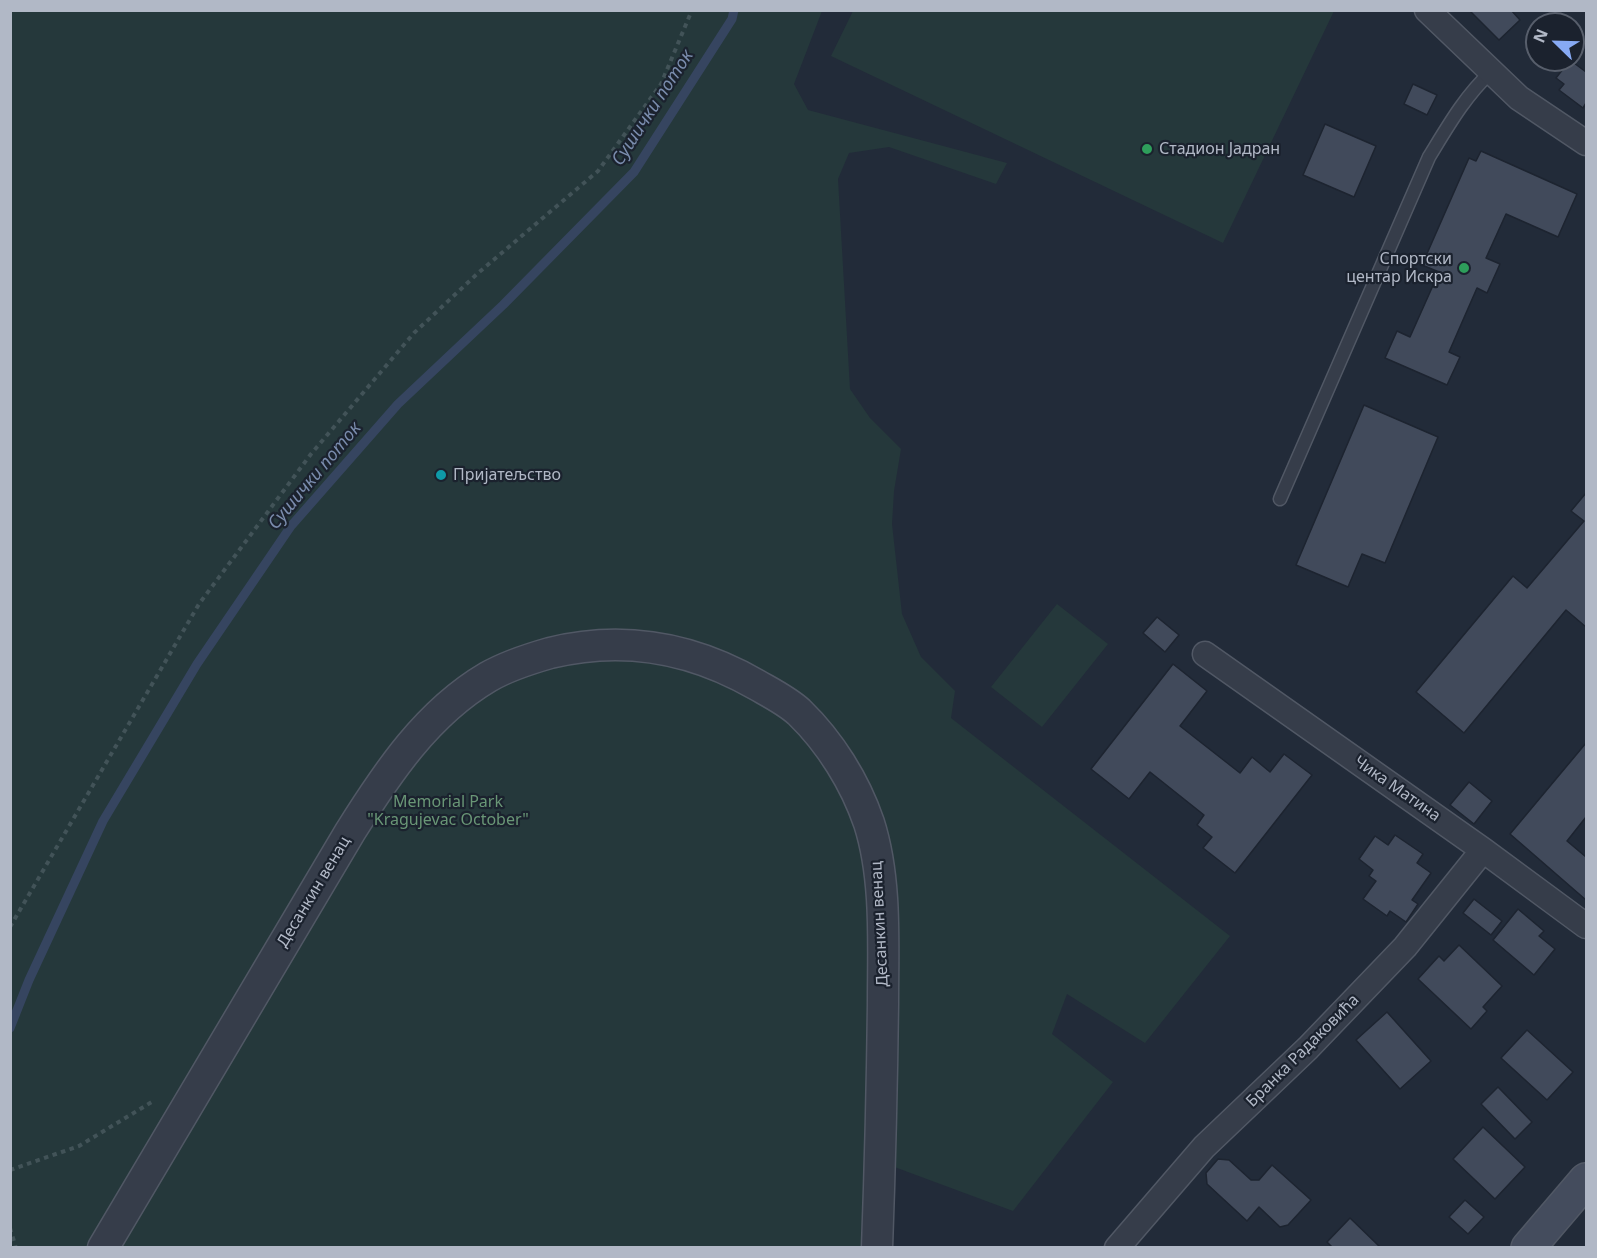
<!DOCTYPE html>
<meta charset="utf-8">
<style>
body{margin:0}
#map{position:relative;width:1597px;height:1258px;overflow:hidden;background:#222b39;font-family:"Noto Sans",sans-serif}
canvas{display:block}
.frame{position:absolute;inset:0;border:12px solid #b1b8c6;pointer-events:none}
.north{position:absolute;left:1525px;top:12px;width:60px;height:60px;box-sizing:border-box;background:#1b222e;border:2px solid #575e6b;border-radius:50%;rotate:293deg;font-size:16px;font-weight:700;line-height:24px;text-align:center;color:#b1b8c6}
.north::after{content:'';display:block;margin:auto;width:21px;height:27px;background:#87aaf4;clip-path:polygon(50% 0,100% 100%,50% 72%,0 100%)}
</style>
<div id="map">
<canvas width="1597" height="1258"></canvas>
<div class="frame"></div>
<div class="north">N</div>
</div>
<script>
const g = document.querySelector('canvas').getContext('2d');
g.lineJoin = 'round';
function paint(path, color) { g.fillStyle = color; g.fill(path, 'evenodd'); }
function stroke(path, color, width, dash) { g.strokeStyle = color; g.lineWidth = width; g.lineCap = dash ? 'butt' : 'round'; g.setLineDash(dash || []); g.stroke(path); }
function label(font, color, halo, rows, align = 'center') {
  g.font = font + ' "Noto Sans",sans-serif'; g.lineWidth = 4.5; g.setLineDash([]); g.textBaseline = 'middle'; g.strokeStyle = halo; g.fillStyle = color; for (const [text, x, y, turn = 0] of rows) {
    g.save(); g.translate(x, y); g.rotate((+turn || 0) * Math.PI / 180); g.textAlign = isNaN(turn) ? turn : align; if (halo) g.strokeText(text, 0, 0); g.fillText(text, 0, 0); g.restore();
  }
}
const green = new Path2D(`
 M10,11H822L794,84L808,110L1007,163L996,184L889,147L849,153L838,179L850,389L870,418L901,449L894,491L892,524L902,614L921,657L955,691L951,718L1230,936L1145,1043L1067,994L1052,1034L1113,1082L1013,1211L881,1162L877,1247H11Z
 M853,11V10L1334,11L1223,243L831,56Z
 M1057,604L1108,644L1042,727L991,687Z`);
const stream = new Path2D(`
 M10,1028L29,980L103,821L197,664L291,526L398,404L503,305L634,172L732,19L734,10`);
const building = new Path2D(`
 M1469,10H1511L1520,20L1499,40Z
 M1570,60L1586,72V103L1583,108L1559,90L1564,84L1556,78Z
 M1413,84L1437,95L1427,115L1404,104Z
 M1325,124L1376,146L1354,197L1303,175Z
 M1481,151L1577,194L1558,237L1506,214L1486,258L1500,264L1487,293L1477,288L1449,352L1460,357L1447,385L1385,358L1397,331L1410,337L1439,272L1422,265L1469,158L1476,161Z
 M1364,405L1438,437L1385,563L1362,554L1348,587L1296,565Z
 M1586,493V627L1566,610L1464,733L1416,692L1513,576L1527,588L1584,521L1571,511Z
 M1157,617L1179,635L1165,652L1143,633Z
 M1173,664L1207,691L1180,726L1240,773L1252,757L1270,772L1284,754L1312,775L1235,873L1203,848L1212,837L1197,825L1204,815L1150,772L1129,799L1091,769Z
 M1586,743V817L1567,841L1586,857V900L1510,834Z
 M1469,782L1492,801L1474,824L1450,805Z
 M1395,835L1423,854L1417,863L1431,873L1412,900L1418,904L1406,922L1390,911L1387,916L1363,899L1376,881L1369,876L1373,870L1359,859L1375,836L1388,845Z
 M1474,899L1502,921L1491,935L1463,913Z
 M1518,909L1544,931L1539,936L1555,949L1534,975L1493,940Z
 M1459,945L1502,986L1483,1007L1487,1011L1471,1029L1418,979L1439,956L1444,961Z
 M1387,1012L1431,1061L1400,1089L1356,1040Z
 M1527,1030L1573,1072L1547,1100L1501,1058Z
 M1498,1087L1532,1122L1515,1139L1481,1104Z
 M1483,1127L1525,1167L1495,1199L1453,1159Z
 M1218,1159L1229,1160L1251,1180H1259L1272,1165L1311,1200L1288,1225L1280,1227L1259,1207L1247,1221L1207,1184L1206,1173Z
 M1465,1200L1484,1217L1468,1234L1449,1217Z
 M1350,1218L1381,1248H1333L1327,1242Z`);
const path = new Path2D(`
 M10,927L199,604L311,454L414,333L477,274L598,171L661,84L692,10
 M10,1170L79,1146L155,1100
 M10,1228L16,1248`);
const service = new Path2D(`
 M1280,499L1429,157C1448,126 1465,96 1491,72`);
const minor = new Path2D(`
 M1427,10L1519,98L1586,143
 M1205,654L1483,850L1586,926
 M1117,1248L1204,1147L1308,1048L1405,947L1483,850`);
const tertiary = new Path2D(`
 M103,1248L350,832C387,773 427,713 488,677C507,666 529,659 550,653C623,635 693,648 757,685C771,693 787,701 799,712C830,742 855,782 869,823C887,879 883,946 883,1004C882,1086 880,1166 877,1248`);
const secondary = new Path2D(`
 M1528,1248L1586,1180`);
const markers = [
 [1147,149,6,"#2e9e5b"],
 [1464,268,6,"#2e9e5b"],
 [441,475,6,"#0f9aa8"]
];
const poiNames = [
 ["Стадион Јадран",1159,149],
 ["Спортски",1452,259,"right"],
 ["центар Искра",1452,277,"right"],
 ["Пријатељство",453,475]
];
const streetNames = [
 ["Чика Матина",1397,789,35],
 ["Десанкин венац",314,892,-59],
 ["Десанкин венац",880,924,-93],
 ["Бранка Радаковића",1303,1051,-45]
];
const parkNames = [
 ["Memorial Park",448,802],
 ["\"Kragujevac October\"",448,820]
];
const waterNames = [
 ["Сушички поток",653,108,-57],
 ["Сушички поток",315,476,-50]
];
paint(green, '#25383b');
stroke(stream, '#364560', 9);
paint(building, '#414a5b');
stroke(building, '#1d2430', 1.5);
stroke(service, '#515865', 15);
stroke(minor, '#515865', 27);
stroke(tertiary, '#515865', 33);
stroke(secondary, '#515865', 36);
stroke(path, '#425358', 4, [4.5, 4.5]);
stroke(service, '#363d4a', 12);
stroke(minor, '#363d4a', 24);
stroke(tertiary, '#363d4a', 30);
stroke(secondary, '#444c5d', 33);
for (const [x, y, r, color] of markers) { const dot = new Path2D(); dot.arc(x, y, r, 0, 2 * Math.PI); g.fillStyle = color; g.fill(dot); stroke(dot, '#1b222e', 2); }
label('16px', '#b1b8c6', '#1b222e', poiNames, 'left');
label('16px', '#b1b8c6', '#1b222e', streetNames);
label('16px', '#699676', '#1b222e', parkNames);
label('italic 18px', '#7a8cad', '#1b222e', waterNames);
</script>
